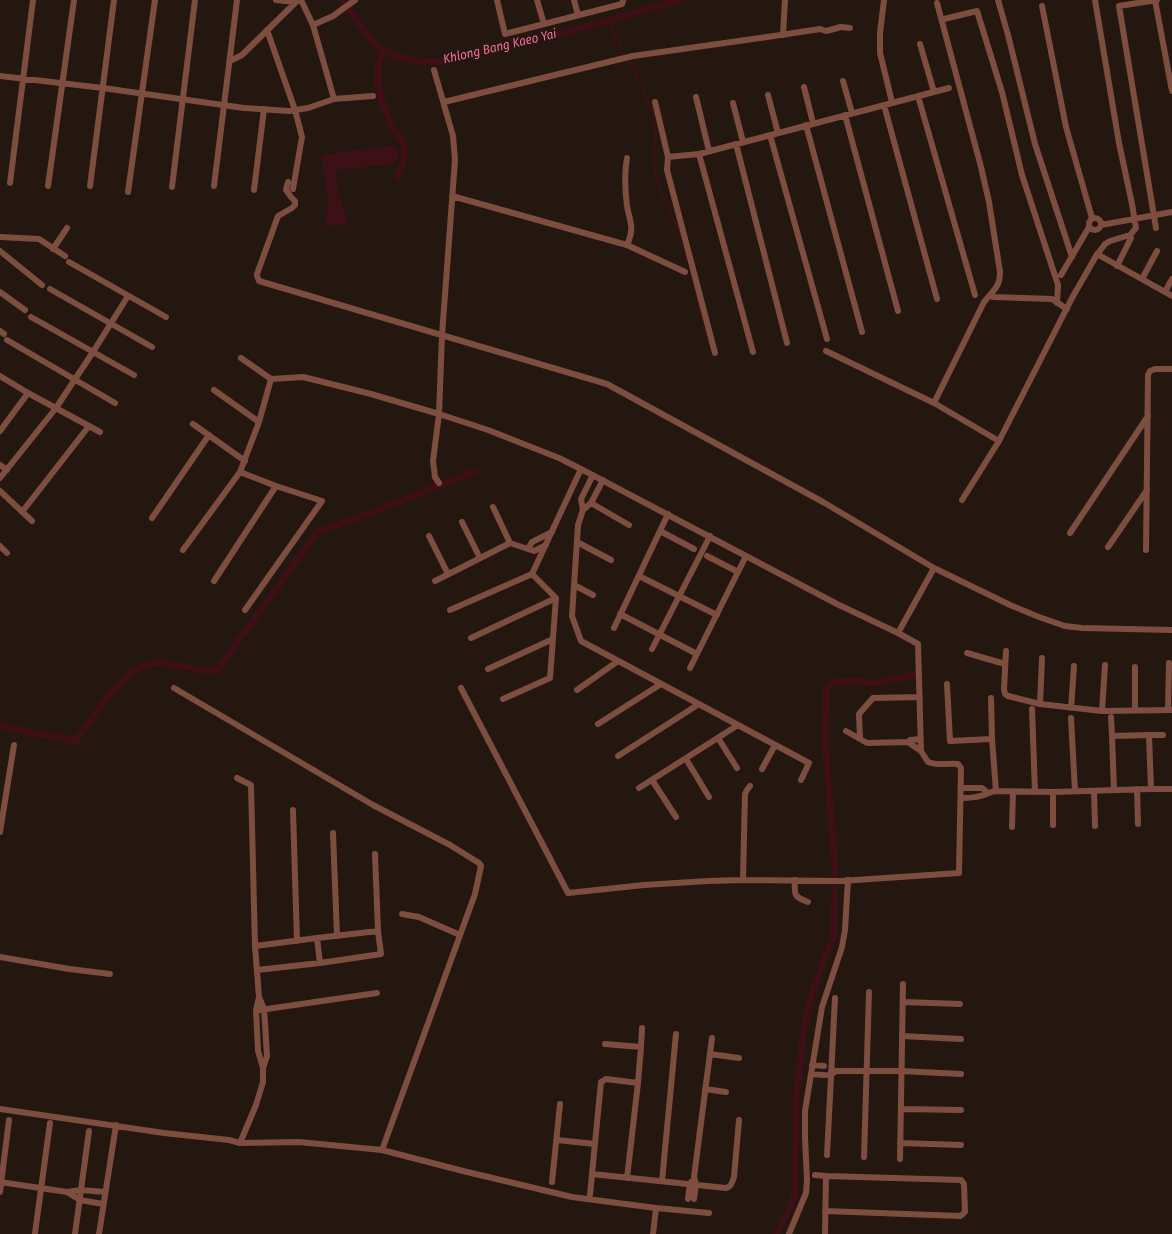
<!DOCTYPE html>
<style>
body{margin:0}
canvas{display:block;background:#231710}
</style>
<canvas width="1172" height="1234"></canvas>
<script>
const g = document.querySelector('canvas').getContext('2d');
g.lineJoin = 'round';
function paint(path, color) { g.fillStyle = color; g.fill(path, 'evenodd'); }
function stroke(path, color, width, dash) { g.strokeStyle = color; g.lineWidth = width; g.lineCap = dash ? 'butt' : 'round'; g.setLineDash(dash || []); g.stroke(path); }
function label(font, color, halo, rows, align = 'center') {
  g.font = font + ' "Fira Sans Condensed",sans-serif'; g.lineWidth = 3.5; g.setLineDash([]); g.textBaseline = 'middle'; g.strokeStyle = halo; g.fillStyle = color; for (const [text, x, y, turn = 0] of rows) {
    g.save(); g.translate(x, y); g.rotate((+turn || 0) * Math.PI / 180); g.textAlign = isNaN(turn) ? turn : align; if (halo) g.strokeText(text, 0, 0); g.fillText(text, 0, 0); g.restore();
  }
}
const water = new Path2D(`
 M385,146H392L398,151V159L392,165L340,169L335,172L339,196L348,224L325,226L329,203L321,155Z`);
const stream = new Path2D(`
 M608,20L623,52L634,71L653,112L656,134L654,152L655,172L660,189L670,211L683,241L709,345`);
const canal = new Path2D(`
 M341,0L375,45L384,51L398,57L422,61L442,62L511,42L568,32L680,0
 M384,51L378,63V85L384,109L394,129L404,144L405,156L398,177
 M0,725L6,727L76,741L107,697L132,671L156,662L216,672L318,531L376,511L475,471
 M776,1234L793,1201L795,1189L796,1101L803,1035L810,1000L817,978L834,936L835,866L825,743L826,691L829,686L835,682L850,681L876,683L915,675`);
const street = new Path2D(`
 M276,0L296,2
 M301,0L313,25
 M497,0L505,34L622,4L623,0
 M537,0L544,24
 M574,0L578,15
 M884,0L880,33V53L892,102
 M998,0L1008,35L1035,144L1072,257
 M1155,0L1172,91
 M1042,6L1066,127L1092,218
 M944,19L977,11L1002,92L1022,175L1058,285L1057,303
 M267,30L295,110L302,137L293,189
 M783,35L785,0
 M920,44L934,92
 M230,61L242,55L298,0
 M434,70L453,136L455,160L442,335L439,414L433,461L435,477L439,483
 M0,76L103,88L244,108L289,111L308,108L334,99L313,25L333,16L355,0
 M843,81L852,113
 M804,87L813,123
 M768,95L778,133
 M918,96L975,295
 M696,97L709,151
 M334,99L373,96
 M444,102L633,56L774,36L820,29L826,31L841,27L850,28
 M655,102L668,157L699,154L949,88
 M733,103L743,142
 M884,105L937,299
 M845,115L898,311
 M806,125L862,332
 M770,135L827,339
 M736,144L787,343
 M699,154L753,352
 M668,157L667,170L715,353
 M627,158C624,174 625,190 627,206C630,223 635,227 627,245
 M288,182L286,190L291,197L295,201V205L292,208L278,216L257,274V276L259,281L607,384L823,502L934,568L1010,605L1039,617L1065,626L1082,628L1172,630
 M10,183L33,0
 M48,186L74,0
 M90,186L114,0
 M214,186L237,0
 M172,187L195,0
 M254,190L264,109
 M128,192L155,0
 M452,196L627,245L685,272
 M1089 224a6 6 0 1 1 12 0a6 6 0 1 1-12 0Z
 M1101,225L1172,212
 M1156,228L1119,6L1157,0
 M0,237L39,239L65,256
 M53,249L67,228
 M0,251L42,285
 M1097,254L1172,296
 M69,262L166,317
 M1117,266L1131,238
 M1061,275L1089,227
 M1142,279L1157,251
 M50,289L152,347
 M0,292L25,310
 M1165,292L1172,279
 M993,297L1052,299L1067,309
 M31,317L134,375
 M0,331L4,334
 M7,340L115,403
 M826,351L934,403L999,441
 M241,358L271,379
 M0,376L28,393L100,432
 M214,390L259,422
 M934,403L984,302C993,290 1000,288 1000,272L989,202L981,167L937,3
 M193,424L245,461
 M0,431L28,393
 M0,465L7,470
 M593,475L581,499L583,510L591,503L603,480
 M0,478L56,408L93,352L128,296
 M0,491L32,521
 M962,500L999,441L1072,298L1096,256L1105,244L1110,241L1130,235L1136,228L1132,204L1119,143L1095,0
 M591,503L629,525
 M493,507L510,543
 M583,510L578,525L572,616L581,641L809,763L801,780
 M22,512L89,426
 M152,518L209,435
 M462,522L480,558
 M660,531L694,549
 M1070,533L1148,416
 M429,536L448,574
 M577,542L611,560
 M546,545L534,551L528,549L532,542L552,532
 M0,546L7,553
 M1108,547L1147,490
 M183,550L240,472
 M1146,550L1148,375L1150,371L1155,369H1172
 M707,556L738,572
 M639,576L717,615
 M214,581L276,486
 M435,581L510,543L528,549
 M574,585L593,595
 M245,610L322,501L276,486L240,472L259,422L271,379L303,377L371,394L439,414L488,430L559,458L581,469L837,604L898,633L918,644L921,751L928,762C938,766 947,763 958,764L961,768L959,873L841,881L743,880L708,881L644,885L568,893L461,688
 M450,610L532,574L581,469
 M620,614L697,654
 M614,628L668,514
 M898,633L934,568
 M471,638L556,598
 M652,649L710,536
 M1006,651L1004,689L1005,694L1008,696L1040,704L1102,711L1172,710
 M967,653L1005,664
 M690,668L746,556
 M488,669L553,639
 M947,684L950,741L992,739L996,791L1053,792L1151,789H1172
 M174,688L373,805L450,845L479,863L481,866L475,894L382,1150
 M577,690L618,661
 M920,697L873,698L859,714L860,739L867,743L908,742L910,740L920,739
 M991,698L992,739
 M503,699L550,678L556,598L532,574
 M1040,704L1042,658
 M1071,708L1074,666
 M1032,709L1035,792
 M1135,710V667
 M1168,710L1169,663
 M1102,711L1105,665
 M1111,717L1112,736
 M1071,718L1075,791
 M598,724L661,684
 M846,731L860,739
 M1149,735H1163
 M718,738L737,768
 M908,742L921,751
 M618,756L699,704
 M686,759L709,797
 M762,769L775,745
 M237,778L251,785L255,946
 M652,780L676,817
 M639,788L738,725
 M961,788H982L987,792
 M1137,789L1138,824
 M1114,790L1112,736L1149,735L1151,789
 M1094,791L1095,826
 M1053,792V825
 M961,798C967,798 974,798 980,796C987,795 988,792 996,791
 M293,810L297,941
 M1012,827L1013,792
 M0,832L14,745
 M333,833L337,936
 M743,880L745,794L747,790L750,786
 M795,880C794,895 794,897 808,902
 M402,914L419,917L460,935
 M317,938L378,931
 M0,957L69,969L110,974
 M257,970L320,963
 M903,1002L960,1004
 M260,1010L377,993
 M902,1036L961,1039
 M605,1044L641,1047L638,1083
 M641,1047L642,1028
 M710,1054L739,1058
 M812,1065L824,1066
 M263,1068L267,1056L265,1023L264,1009L259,997L255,946L317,938L320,963L381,954L378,931L375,854
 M811,1074L824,1075
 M828,1075H830L836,1071H901L961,1074
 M705,1089L726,1092
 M0,1109L164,1133L229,1140L240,1143L299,1142L382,1150L463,1171L572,1197L656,1208L709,1213
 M901,1109L961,1110
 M557,1140L595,1144
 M240,1143L256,1105L263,1082V1068L258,1051L256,1010L259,997
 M900,1143L961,1145
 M827,1155L835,998
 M864,1157L869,992
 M900,1159L903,984
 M815,1175L826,1176
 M627,1178L638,1083L606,1079L601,1082L592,1174L726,1188C731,1187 732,1183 734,1177L739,1120
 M662,1181L676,1034
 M0,1182L67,1192L81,1190L105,1192
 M552,1182L560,1104
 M0,1192L9,1120
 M67,1192L80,1200L103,1204
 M590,1195L592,1174
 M688,1199L690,1184L691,1182
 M694,1199L696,1184L694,1177L712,1038
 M825,1211L960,1216L963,1214L965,1212L964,1184L961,1180L826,1176L825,1234
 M35,1233L50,1123
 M75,1234L89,1131
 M99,1234L116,1125
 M653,1234L656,1208
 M789,1234L806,1193L807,1180L805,1137V1111L822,1007L842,947L845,930L848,880`);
const waterNames = [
 ["Khlong Bang Kaeo Yai",500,47,-13]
];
paint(water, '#3d0f16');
stroke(stream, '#3d0f16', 2);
stroke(canal, '#3d0f16', 7);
stroke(street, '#7d4e40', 6);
label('italic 13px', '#f16e9b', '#231710', waterNames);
</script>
